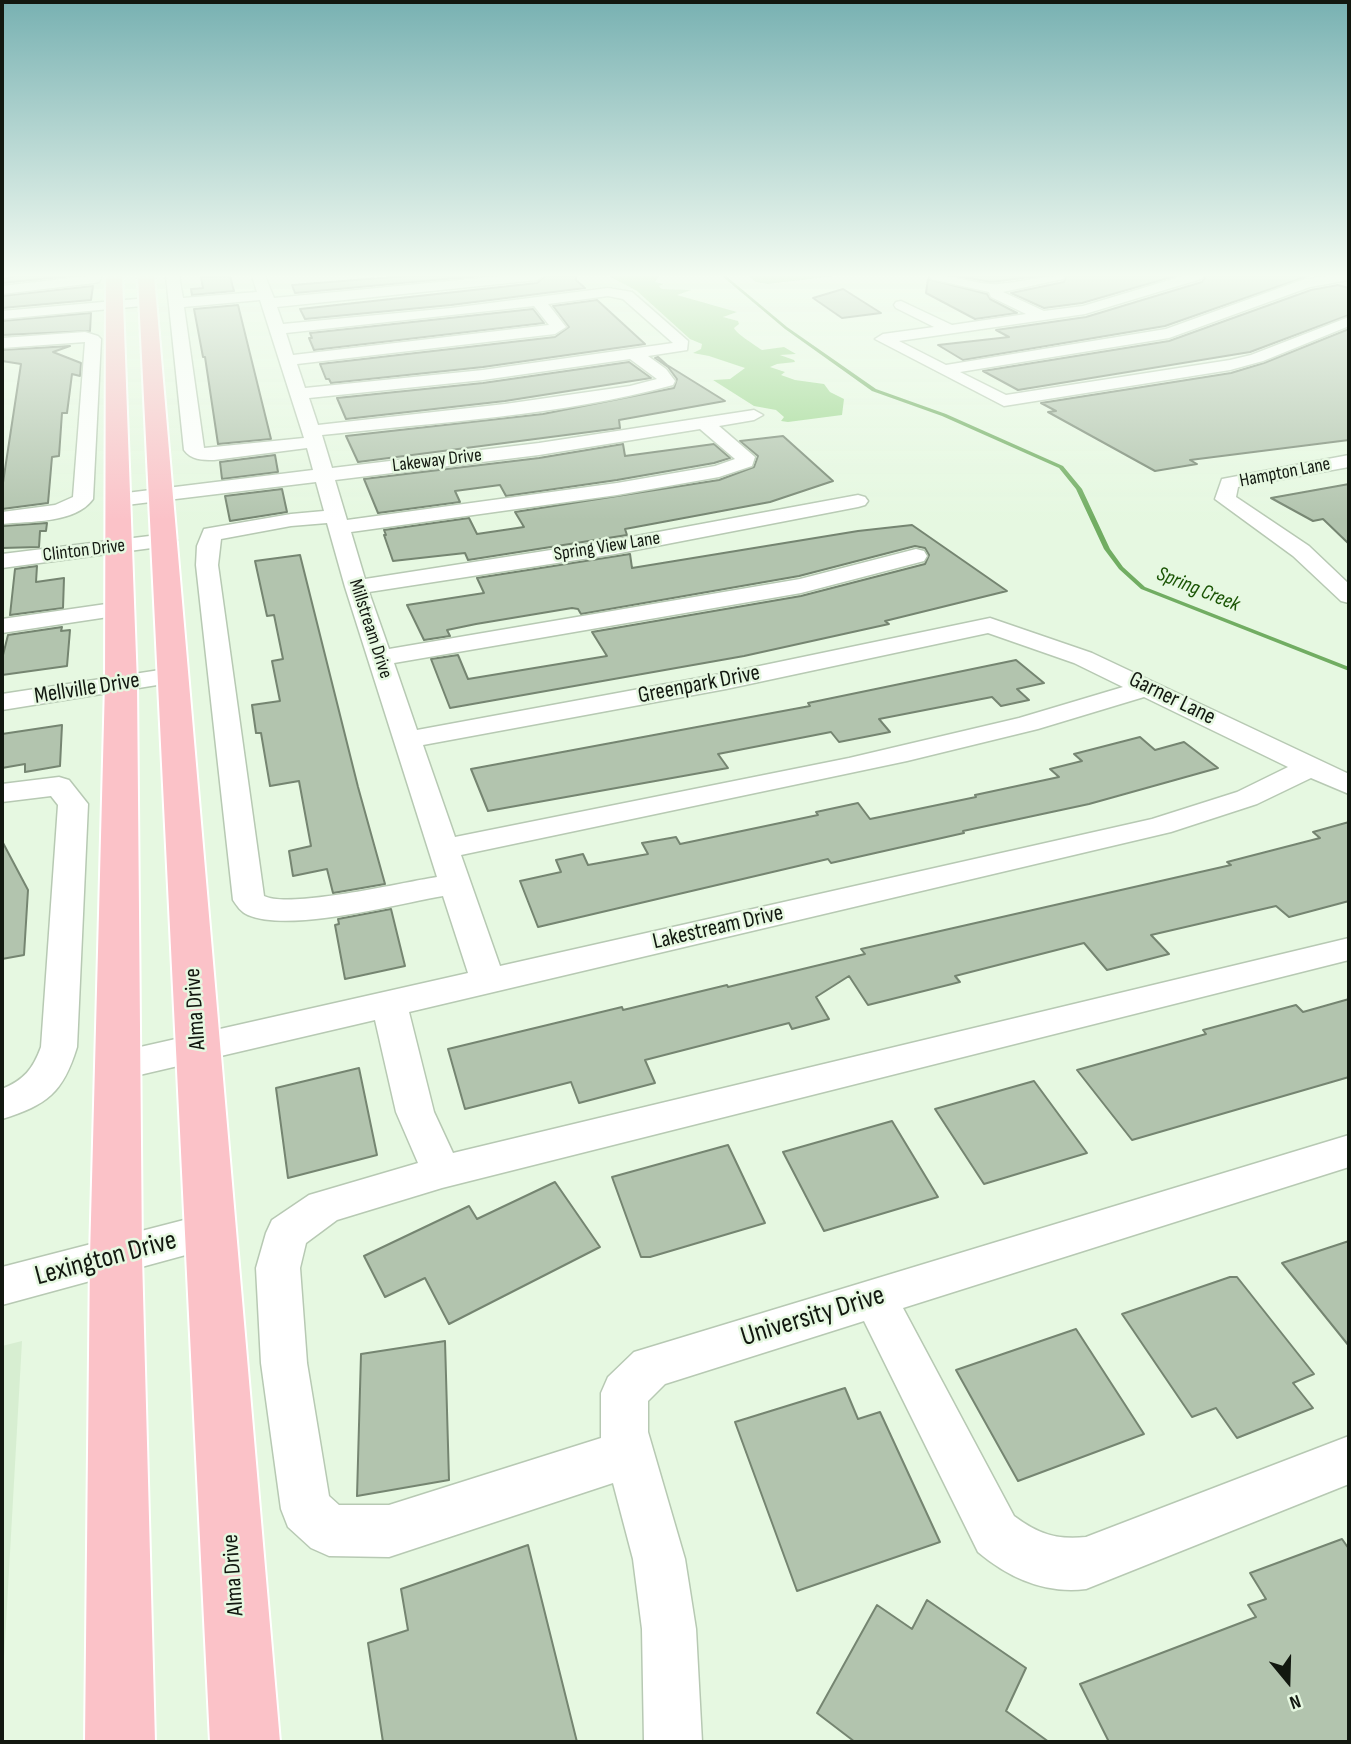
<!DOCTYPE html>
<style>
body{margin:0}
#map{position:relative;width:1351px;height:1744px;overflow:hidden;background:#e6f8e1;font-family:"Sofia Sans Condensed",sans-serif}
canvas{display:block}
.frame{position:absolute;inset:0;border:4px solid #121810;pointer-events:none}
.north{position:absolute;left:1253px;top:1646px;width:70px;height:70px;-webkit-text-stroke:5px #e6f8e1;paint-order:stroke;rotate:161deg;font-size:19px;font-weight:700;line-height:28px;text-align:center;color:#121810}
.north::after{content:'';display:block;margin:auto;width:24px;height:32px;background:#121810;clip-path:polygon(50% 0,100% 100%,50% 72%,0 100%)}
</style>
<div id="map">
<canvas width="1351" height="1744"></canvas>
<div class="frame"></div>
<div class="north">N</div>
</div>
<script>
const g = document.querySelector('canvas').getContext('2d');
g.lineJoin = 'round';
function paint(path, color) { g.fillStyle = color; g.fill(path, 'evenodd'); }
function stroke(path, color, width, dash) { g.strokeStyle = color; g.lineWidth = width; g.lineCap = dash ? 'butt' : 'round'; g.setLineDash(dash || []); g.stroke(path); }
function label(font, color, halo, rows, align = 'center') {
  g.font = font + ' "Sofia Sans Condensed",sans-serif'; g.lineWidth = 5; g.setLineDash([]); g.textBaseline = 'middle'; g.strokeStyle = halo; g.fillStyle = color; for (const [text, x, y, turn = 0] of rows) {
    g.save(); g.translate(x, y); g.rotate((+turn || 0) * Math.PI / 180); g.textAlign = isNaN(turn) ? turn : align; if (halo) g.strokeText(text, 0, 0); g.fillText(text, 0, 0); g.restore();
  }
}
const built = new Path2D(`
 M22,1341L2,1694V1346Z`);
const green = new Path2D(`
 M609,276H659L655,282L664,284L659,286L662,289L691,290L677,295L737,312L723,317L738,321L739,324L734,328C737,334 756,346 762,350L784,347L796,354L780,355L794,360L795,362L777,364L770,367L785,372L781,375L795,380L824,384L830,392L844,399L842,415L788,422L781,421L784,417L776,410L754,406L713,380L730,379L745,368L709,356L693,353L701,349L702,344L690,339L637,291Z
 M748,276H836L767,284L756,282Z`);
const stream = new Path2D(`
 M722,276H726L787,327L876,389L946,414L1063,466L1082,489L1110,549L1123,567L1145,587L1349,667V671L1141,589L1119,569L1104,549L1076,489L1059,468L942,416L872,391L785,329Z`);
const building = new Path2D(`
 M15,276H69L2,283V279Z
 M230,276L234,291L192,295L191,289L203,288L201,277Z
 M405,276H478L295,293L292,285Z
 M545,276H576V280L585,288L451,305L305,319L300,309L537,283Z
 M957,276H1039L991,282Z
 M1066,276H1175L1082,303L1044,308L1011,293L1064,282Z
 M1206,276H1308L1165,326L963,360L938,345L1009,337L996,330L1086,317L1202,282Z
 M928,279L987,294L990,299L1017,313L975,319L926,293Z
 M1338,285L1349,288V315L1250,352L1018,390L983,371L1169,341L1311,290Z
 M93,286L91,300L2,308V296Z
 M843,289L881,313L842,318L813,298Z
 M597,300L645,344L483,367L331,383L329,379H326L320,364L555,337L569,327L553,306Z
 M238,305L271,439L218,444L205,357H203L194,309Z
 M533,309L544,323L314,350L309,338H312L310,333Z
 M91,313L90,331L2,335V321Z
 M1349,329V440L1190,460L1197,464L1155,471L1048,412L1056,411L1041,403L1231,373L1264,363Z
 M70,346L53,352L81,363L80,376L72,374L67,413H62L59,456L52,457L48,503L2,509V489L21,364L2,361V350Z
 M658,357L667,365L725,401L619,420L620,428L358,462L346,436L543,414L674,388L677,379L668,367L655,358Z
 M629,362L651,378L505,401L346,419L337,398L483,383Z
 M783,436L833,481L770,502L625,529L627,535L468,560L465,553L393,561L384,535H386L384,530L469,518L477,534L524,527L515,512L719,480L754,467L758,456L740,441Z
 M623,444L625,456L714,444L730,458L714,463L617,480L506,496L500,485L455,491L460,502L378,513L364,479L539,458Z
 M275,455L278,472L222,479L220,462Z
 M1349,484V544L1323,519L1313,521L1271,498Z
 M282,489L287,512L230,521L225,496Z
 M47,523L46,531H40L39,547L2,548V526Z
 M912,525L1007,591L885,621L889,624L744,656L450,708L431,659L458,655L468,679L607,656L592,632L801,596L925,564L929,555L925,548L915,546L799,576L581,614L578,609L572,608L476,624L447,630L450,636L424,640L407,605L484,593L477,578L630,554L632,568L858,531Z
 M300,555L358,787L385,884L333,893L327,869L293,876L289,851L311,846L299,781L270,786L261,733H256L252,705L280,701L272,661L283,659L274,615L267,616L255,561Z
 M37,566L36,582L64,578L63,608L10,615L15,569Z
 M62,627L61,631L70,630L67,666L2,675V659L8,635Z
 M1016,660L1044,683L1017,689L1029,700L1001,706L992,697L879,719L890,732L839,742L831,732L718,754L728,768L488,811L471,769L810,706L808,703Z
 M62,725L60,766L25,772V764L2,768V734Z
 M1140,737L1155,750L1184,742L1218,768L1089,804L963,831L964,833L831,863L828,859L538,927L520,881L561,872L556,860L583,854L588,865L648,854L642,843L676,837L680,844L818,815L816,812L858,803L870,819L976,797L975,795L1059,777L1050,769L1082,761L1074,754Z
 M1349,822V901L1289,917L1276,906L1151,935L1169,954L1107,970L1084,943L955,976L960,982L868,1005L849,976L816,997L829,1019L792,1029L789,1023L645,1060L655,1083L579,1103L571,1082L465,1109L448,1049L622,1007L623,1010L727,985L728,987L865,954L861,949L1231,865L1227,862L1320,838L1313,832Z
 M2,841L28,890L24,955L2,959Z
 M391,909L405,966L345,979L335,925L339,924L338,919Z
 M1349,999V1077L1132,1140L1077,1070L1206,1034L1203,1030L1296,1005L1303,1012Z
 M359,1068L377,1155L288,1178L276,1088Z
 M1034,1081L1087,1153L984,1184L935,1109Z
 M892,1121L938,1197L824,1231L783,1152Z
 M728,1145L765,1223L650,1257H641L612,1177Z
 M555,1182L600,1247L449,1324L425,1278L385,1297L364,1256L469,1206L477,1219Z
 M1349,1241V1346L1282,1263Z
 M1230,1277H1237L1314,1374L1293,1383L1313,1408L1237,1438L1216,1408L1192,1417L1122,1314Z
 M1076,1329L1144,1434L1018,1481L956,1370Z
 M445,1341L449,1480L357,1496L361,1354Z
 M845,1388L858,1419L880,1412L940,1542L797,1591L735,1422Z
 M1342,1539L1349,1549V1742H1109L1080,1684L1256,1617L1248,1605L1266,1599L1250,1573Z
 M528,1545L577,1742H383L368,1643L408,1630L401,1589Z
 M927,1600L1026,1668L1006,1711L1049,1742H855L817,1713L877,1605L912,1629Z`);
const minor = new Path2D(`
 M88,276H102L99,282L94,283L2,294V286Z
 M166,276H179L183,298L257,292L252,276H265L274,298L501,276H543L537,280L277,307L283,324L451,308L608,288L632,292L688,341L687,350L648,356L666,369L675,381L673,385C561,416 437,422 322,435L332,468L539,443L754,410L763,415L754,420L719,426L755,457L752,466L719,477L617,495L351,532L365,579L615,540L858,495L865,497L868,501L865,505L858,507L615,554L369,592L389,649L800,579L916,549L924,551L927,556L924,561L801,593L394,663L417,730L726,673L990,618L1092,653L1349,774V794L1311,778L1257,804L1171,832L409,1012L434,1112L453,1153L1349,938V960L442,1188L337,1220L306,1243L300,1268L307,1363L329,1496L339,1505H389L601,1438V1393L608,1377L634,1352L1349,1135V1167L903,1308L1014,1516C1038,1534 1056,1540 1086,1537L1349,1436V1484L1086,1589C1045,1594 1009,1578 978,1552L864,1321L665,1384L648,1401V1432L685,1559L696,1629L702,1742H644L642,1629L633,1559L613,1483L389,1557L329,1556L311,1548L288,1527L281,1509L261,1363L256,1268L266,1233L272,1220L309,1195L418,1163L396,1112L375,1020L118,1080L105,1076L99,1066L105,1056L118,1052L468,973L443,896C396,904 291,933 248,915C241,912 237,906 233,900L196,565L197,546L204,529L291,514L324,511L316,482L118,506L111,504L108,500L111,496L118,494L313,470L307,448L214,460C202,460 191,460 184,450ZM608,296L623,299L673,343L483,370L305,388L297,364L555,334L566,327L548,304ZM260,300L304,438L204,448L184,307ZM534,306L549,325L293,355L286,333ZM630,359L657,379L630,386L505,404L318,425L309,398L483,380ZM700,429L735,459L715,466L617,483L347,520L335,480L539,455ZM327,523L345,587L437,877C404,882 290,909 264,896L218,565L221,539L291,526ZM988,633L1074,663L1123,687L1019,718L849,758L455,837L423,745L726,689ZM1144,697L1288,767L1237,792L1152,819L500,966L461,855L907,761L1038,729Z
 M929,276C954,274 979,286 999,284C1022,282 1042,276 1064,276L1063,279L1003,292L1044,311L1083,306L1183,276H1203L1201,279L1085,314L899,341L946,365L1166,329L1302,280L1327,276H1349V280L1310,287L1169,338L960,372L1006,395L1230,360L1251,355L1349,317V326L1263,361L1230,370L1004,406L875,339L883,334L934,327L896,308L894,305L896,302L901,301L952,325L1026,314L991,297L989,292L931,279Z
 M148,298L155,302L153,305L2,319V311Z
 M85,332L98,336L101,339L93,499C75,524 29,521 2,524V512L55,505L73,497L85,342L2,348V338Z
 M1349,455V467L1238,487L1236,497L1309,546L1349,584V603L1341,601L1293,556L1215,499L1222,479Z
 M166,534L174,535L177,540L174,545L2,568V554Z
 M120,602L128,604L132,609L128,614L2,633V619Z
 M173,668L182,671L186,676L182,681L2,710V694Z
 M59,777L69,780L88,804L77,1047C63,1093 47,1105 2,1119V1089C24,1080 33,1069 41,1047L58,805L51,796L2,802V784Z
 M211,1213L226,1218L232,1231L226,1244L2,1305V1267Z`);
const major = new Path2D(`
 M106,276H122L137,684L142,1257L155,1742H85L90,1257L105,684Z
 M138,276H154L280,1742H210Z`);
const farStreetnames = [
 ["Lakeway Drive",437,461,-7],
 ["Hampton Lane",1285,473,-11],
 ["Spring View Lane",607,547,-9],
 ["Clinton Drive",84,551,-7],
 ["Millstream Drive",370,629,72]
];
const farWaternames = [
 ["Spring Creek",1198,590,22]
];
const streetNames = [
 ["Greenpark Drive",699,685,-11],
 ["Mellville Drive",87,689,-9],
 ["Garner Lane",1172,699,26],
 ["Lakestream Drive",718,928,-13],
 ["Alma Drive",196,1009,-94],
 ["Alma Drive",234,1575,-94]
];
const nearStreetnames = [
 ["Lexington Drive",106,1259,-15],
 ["University Drive",813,1317,-17]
];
paint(built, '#d7eed1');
paint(green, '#9ed790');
paint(stream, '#71ad62');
paint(building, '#b2c4ae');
stroke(building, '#758571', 2);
stroke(minor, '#b7c9b3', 3);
stroke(major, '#fff', 4);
paint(minor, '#fff');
paint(major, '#fbc2c8');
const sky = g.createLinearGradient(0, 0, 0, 520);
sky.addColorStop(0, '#78b1b2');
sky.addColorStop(0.53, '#f4fcf2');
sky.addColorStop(1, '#f4fcf200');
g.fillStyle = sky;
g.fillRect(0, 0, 1351, 520);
label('19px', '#121810', '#e6f8e1', farStreetnames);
label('italic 21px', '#1a5404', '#e6f8e1', farWaternames);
label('23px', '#121810', '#e6f8e1', streetNames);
label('28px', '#121810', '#e6f8e1', nearStreetnames);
</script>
